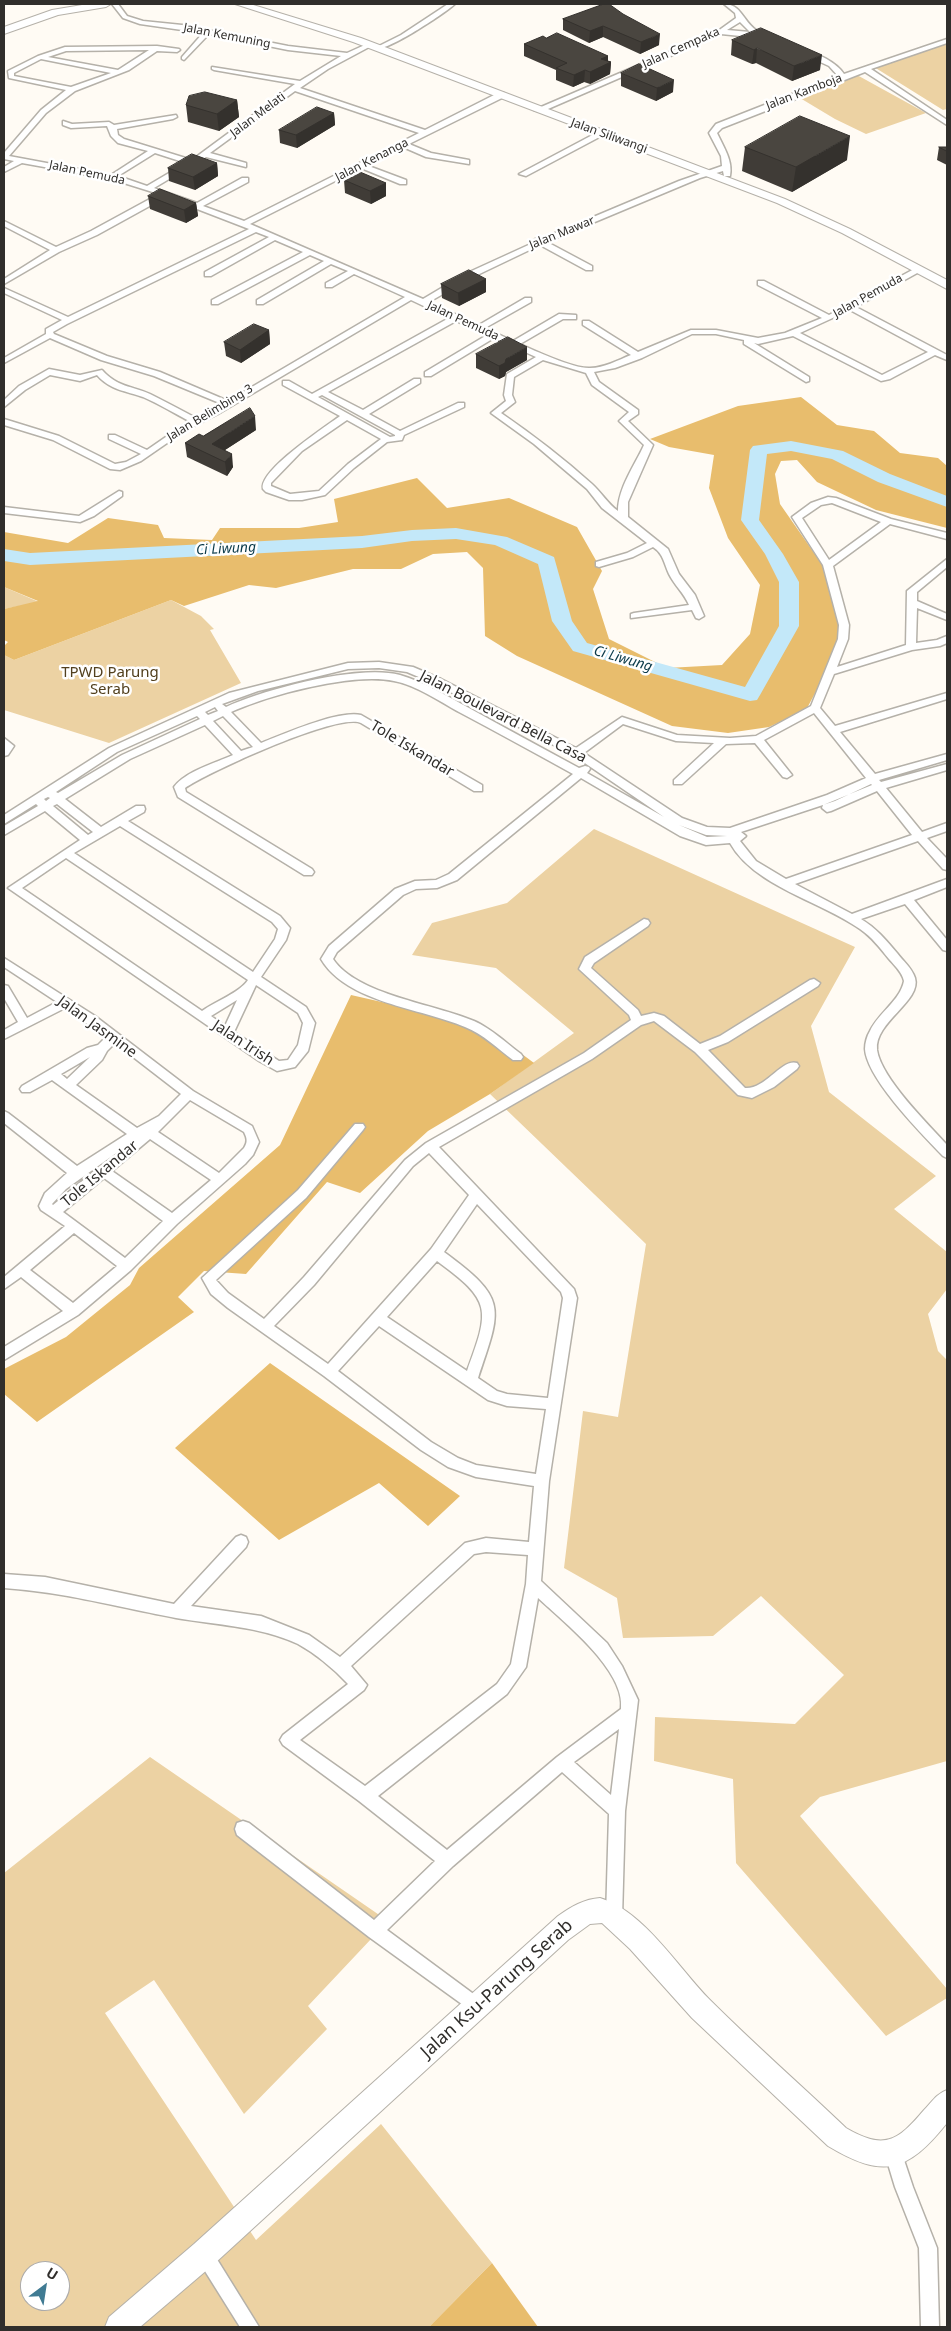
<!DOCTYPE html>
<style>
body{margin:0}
#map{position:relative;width:951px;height:2331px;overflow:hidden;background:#fffbf4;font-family:"Noto Sans",sans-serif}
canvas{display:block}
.frame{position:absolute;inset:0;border:5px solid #302e2b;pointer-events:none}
.north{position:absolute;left:20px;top:2261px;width:50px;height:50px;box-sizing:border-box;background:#fff;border:1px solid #acabaa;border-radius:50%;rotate:31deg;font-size:14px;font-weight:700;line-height:20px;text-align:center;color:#302e2b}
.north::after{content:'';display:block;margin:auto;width:18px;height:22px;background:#407b93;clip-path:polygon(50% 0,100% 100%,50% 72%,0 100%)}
</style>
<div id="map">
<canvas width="951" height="2331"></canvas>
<div class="frame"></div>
<div class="north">U</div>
</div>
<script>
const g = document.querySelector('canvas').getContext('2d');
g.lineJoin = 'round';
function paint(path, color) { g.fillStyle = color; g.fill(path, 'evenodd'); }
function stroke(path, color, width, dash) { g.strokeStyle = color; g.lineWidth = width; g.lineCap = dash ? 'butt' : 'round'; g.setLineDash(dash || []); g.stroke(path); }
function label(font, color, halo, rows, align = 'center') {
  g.font = font + ' "Noto Sans",sans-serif'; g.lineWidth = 5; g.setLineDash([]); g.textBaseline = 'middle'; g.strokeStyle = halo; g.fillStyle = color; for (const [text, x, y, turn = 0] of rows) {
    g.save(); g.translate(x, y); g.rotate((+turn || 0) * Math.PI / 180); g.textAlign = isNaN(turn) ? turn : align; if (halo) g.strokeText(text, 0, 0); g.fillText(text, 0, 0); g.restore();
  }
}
const green = new Path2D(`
 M947,39V109L943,110L874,67Z
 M857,75L926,113L866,134L835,119L800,98Z
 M4,587L39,602L4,609Z
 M171,600L201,616L214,629L210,630L241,683L109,743L4,710V655L14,660Z
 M594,829L855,947L811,1026L829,1092L936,1176L894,1209L947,1252V1289L928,1314L938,1351L947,1360V1761L820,1797L800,1816L947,1989V1998L886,2036L736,1863L733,1779L654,1761L655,1717L795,1724L844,1675L761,1596L713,1636L623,1638L617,1598L564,1568L583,1411L618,1417L646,1244L490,1094L574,1033L496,968L412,955L432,923L507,903Z
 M150,1757L388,1921L308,2006L327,2029L244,2114L154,1980L105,2013L256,2240L381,2124L492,2263L429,2327H4V1873ZM30,2271H60V2301H30Z`);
const forest = new Path2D(`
 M801,397L837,425L874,431L900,453L938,458L947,466V528L876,510L817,482L797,460L781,461L775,474L780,504L840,590L847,634L806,710L769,727L728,733L672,726L517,656L485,636L483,568L467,552L433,554L401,569H353L276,588L249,585L184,606L171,600L14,660L4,655V646L8,642L4,640V609L38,601L4,587V532L68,543L108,518L158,525L164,538L212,540L220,528H299L338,522L334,499L417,478L447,508L509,498L577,527L602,571L593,589L609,639L667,668L722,665L750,634L760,585L728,538L709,488L714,455L669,447L650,439L738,406Z
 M351,995L483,1025L534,1063L490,1094L428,1131L360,1193L327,1182L246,1274L204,1271L178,1297L194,1312L37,1422L4,1394V1369L66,1337L130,1285L139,1268L280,1145Z
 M270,1363L460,1496L428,1526L379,1483L279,1540L175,1448Z
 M492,2263L538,2327H429Z`);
const river = new Path2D(`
 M791,441L843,451L890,474L947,496V507L878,482L832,459L791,451L767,454L759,520L783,554L799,582V626L760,695L757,700L750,701L573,651L552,621L538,564L495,545L456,539L412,541L362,548L30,565L4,561V549L30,553L362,536L412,530L456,528L507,537L554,557L572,621L587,643L745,687L779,626V582L765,554L741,520L750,450L753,446Z`);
const street = new Path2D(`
 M112,4H118L127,16L143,21L182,25L288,46L347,53L367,44H371V46L328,69L300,88L425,130L498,93H504V97L409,144L431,153L469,160V164L426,157L403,147L366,165L406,180V184H400L361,168L250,224L423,299L465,274L535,242V239H541L679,181L722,166L721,156L709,133L716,124L838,76L829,66L803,54V52C816,51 837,63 844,74L947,39V43L871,69L947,120V125L865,72L722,128L717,133C724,148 733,161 730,176H724L723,171L700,178L547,242L592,266V270H586L540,245L471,278L429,302L479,325L525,298H531V302L485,328L513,341L559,314L576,315V319H563L520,344C535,351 575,369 590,368C604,368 618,360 631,355L583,325V321H589L638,352L691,330H716L758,338L785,333L822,318L758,285V281H764L829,315L916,268H919V272L856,307L947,355V360L935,355L890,379L881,381L793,336L758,344L754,343L809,377V381L806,382L744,344V340L716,334H692L642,358L615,368L594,372L599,382L638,410V414L628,421L653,445L628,502V517L668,549L679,574L695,595L704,616L699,619L696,618L692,610L631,618V614L634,613L689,605C684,593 675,586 669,574C664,564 664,554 653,547L633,557L599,567L596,566V562L627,553L647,543L602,508L587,489L534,444L491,413L506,401L504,395L507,374L536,357L494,338L431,376H425V372L487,335L456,321L328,392L363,410L414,379H420V383L369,414L400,431L458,403H464V407L404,435L402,440L387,442L354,468L325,495L302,500H289L266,492L263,489C258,471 325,427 340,416L283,385V381H289L312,394L449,318L411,300L218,414L183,432L141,461L120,470L110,469L53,440L4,425V419L59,436L115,464L126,462L141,454L109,439V435H115L147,450L189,421C174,413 159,404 143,397C126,391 110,390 97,375L80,381L50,375L25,390L4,407V400L19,386L49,369L80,375L102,370C117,387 132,386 150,394C166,402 181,410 196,418L222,404L154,376L101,360L50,338L4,363V358L46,334V329L62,320L4,293V288L68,317L249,229L166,197L97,235L59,252L4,284V279L50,250L4,226V221L56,247L91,231L159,194L111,179L22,163L4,172V167L14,161L4,159V153L41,110L66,90L9,78L8,71L38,56L65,47L157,46L179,49L180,50L177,52L157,51L129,70L75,91L46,113L9,156L111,175L148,151L118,143L111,136L107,126L71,128L63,125V121L72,124L109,122L114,125L176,115L177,117L173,119L117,129L118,135L124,139L192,160L295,84L214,70L212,69V67L300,81L341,56L288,50L209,34L184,60L182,59V57L203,33L140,24L123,18ZM149,50L118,70L48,57L66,51ZM41,59L111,73L71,87L14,76V73ZM295,91L419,133L244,221L203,206L248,182V178H242L197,203L154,188L206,157L246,167V163L210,153ZM155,153L186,163L147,186L118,176ZM256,232L269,237L205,272V276H211L275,240L303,252L212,300V304H218L310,255L324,261L257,300V304H263L331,264L348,271L326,283V287H332L354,274L405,297L228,401L160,372L107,356L54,334L53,332L67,324ZM850,310L928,352L882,375L800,333ZM543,360L586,373L592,385L629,412L619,421L644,445C635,465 618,488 618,511C607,503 602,493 592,484C563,458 533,435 501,413L515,402L512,395L514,377ZM322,395L395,435V436L390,437L318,397ZM347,420L381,439L348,464L319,491L290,494L271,486V483L302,451Z
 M448,4H455C445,13 384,54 375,48L401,35Z
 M724,4C741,4 743,21 756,30C760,33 766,35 770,37V39L721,34L541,112L534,110L718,31L736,18L735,13ZM740,22L750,32L727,30Z
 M600,131L607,133L526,176L519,174Z
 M119,491L122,492V496L94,516L80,522L4,513V507L79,516Z
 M828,497L836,498L891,519L947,533V539L890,524L833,566L849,625L848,639L837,667L906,645L907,591L947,559V567L917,592V601L947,614V620L917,608L916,643L937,640L947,636V643L940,646L912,650L834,674L820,708L835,726L947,693V699L840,732L875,774L947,754V760L879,780L881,782L947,764V770L886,788L922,832L947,823V831L927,838L947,859V870L943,869L918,841L795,884L852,914L947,879V887L914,900L947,940V951L943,950L905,904L861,919C876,928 886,940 897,953C903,961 912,968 915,978C922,1001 874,1022 877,1050C881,1078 928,1124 947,1145V1158L943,1156C922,1134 867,1079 865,1049C865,1043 867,1036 870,1031C879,1012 900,1001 904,981C902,972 895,966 889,959C880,948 872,937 860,929C820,901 754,886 730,843L706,845L680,836L581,778L457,880L437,888L416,889L403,895L337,952L333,959C357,995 435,1004 474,1021C492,1029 506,1043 521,1054L523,1057L521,1060H513C498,1049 483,1034 465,1027C421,1008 347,1003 321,959L329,946L395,889L415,881L436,880L449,874L573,774C535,753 497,732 459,712C439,701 416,685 394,681C353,672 269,695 231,712L261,743C284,734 338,710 361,715L482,785V791H474L361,723C339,712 208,772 185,788L186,792L312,869L314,872L312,875H304L178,797L174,787C186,771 215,763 233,755L205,725L130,759L65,799L101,827L136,806H144L145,809L144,812L128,821L280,916L290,928L286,940L261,977L306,1007L315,1023L308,1051L295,1067L277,1071L259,1061L8,888L80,840L45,811L4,835V826L38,806L36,804L4,824V815L109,748L229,693L348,663L379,662L413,667L441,679L576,748L622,717L677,735L730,738L756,736L811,706L838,639L839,625L823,565L792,517L811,503ZM832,503L881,522L829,560L802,518L821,505ZM379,668L407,672L433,683L573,755L664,817L587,773L590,769L589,767L585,766L579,768C542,748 505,728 469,708C447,696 424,682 400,675C359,664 265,689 226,707L222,704L258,691L348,669ZM215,707L218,711L208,715L205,712ZM814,713L866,778L827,795L730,828L707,827L682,818L584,753L623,724L676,741L714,743L674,780V784H682L726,744L755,743L783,777L787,778L792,775L764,740ZM197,716L200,719L122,755L58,793L56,792L117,752ZM223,716L253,747L241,751L213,721ZM871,784L872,785L823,805L822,808L827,812L831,811L877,791L912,835L786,879L756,861L740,841L746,836L741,832L835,801ZM48,797L50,798L46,801L44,799ZM57,804L93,832L88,835L53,806ZM679,825L706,835L727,836L707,837ZM120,826L272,922L278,929L275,939L253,972L74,853ZM66,858L248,980C239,993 216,1001 202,1011L22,888ZM256,985L298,1013L303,1023L298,1045L288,1060L279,1061L234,1032ZM237,1000L225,1026L211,1016Z
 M4,738L14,746L8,755L4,756Z
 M644,919L648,920L650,923L648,926L594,963L591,968L638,1010L641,1016L654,1013L664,1016L700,1044L720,1036L810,980L814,979L820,983L818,986L728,1042L708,1050L745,1088C765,1090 782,1058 797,1063L799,1066L797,1069L774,1087L752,1098L738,1095L695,1052L654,1021L641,1025L592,1059L439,1147L574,1289L577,1298L549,1481L541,1581L607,1643L622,1666L638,1700L625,1811L622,1918L620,1924L614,1926L608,1924L606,1918L609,1814L562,1772L453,1866L387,1930L483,2001L485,2007L483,2013L477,2015L369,1937L237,1835L235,1829L237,1823L243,1821L249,1823L374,1920L435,1861L359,1801L283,1745L280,1740L283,1735L348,1684C334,1669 316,1654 298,1644C259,1626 217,1625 176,1618C118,1607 63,1592 4,1588V1574L45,1577L174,1604L236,1537L241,1535L246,1537L248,1542L246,1547L191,1606L261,1616L309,1635L340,1657L465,1543L486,1538L529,1542L534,1486L476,1477L448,1467L421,1450L324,1376L228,1308L211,1294L202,1278L298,1190L355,1124H363L365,1127L363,1130L306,1198L216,1280L228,1293L264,1319L304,1277L405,1160L426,1143L584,1053L631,1020L629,1015L579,969L585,957ZM429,1153L469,1195L431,1249L328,1364L274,1326L314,1285L413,1166ZM477,1204L561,1292L563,1298L548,1398L507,1394L497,1391L478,1378C502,1307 508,1299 444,1252ZM437,1261C492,1301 490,1309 467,1371L387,1317ZM379,1326L488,1400L507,1406L546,1409L536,1474L476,1465L458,1458L431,1442L338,1371ZM486,1552L528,1555L526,1584L511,1664L497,1684L365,1786L300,1740L364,1690L367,1685L351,1666L474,1554ZM538,1598C564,1622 626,1671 621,1709L557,1757L447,1850L378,1796L507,1694L526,1667ZM619,1729L611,1795L574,1762Z
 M4,958L95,1016L193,1091L252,1126L259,1142L253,1155L245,1164L177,1224L131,1270L78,1315L4,1360V1347L63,1311L21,1277L4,1289V1277L65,1226L41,1210L39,1206L45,1193L67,1173L4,1123V1111L8,1113L77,1166L127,1134L52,1080L30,1092H22L20,1089L22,1086L87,1048L98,1045L106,1037L65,1008L4,1039V1030L18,1022L4,998V985L8,986L27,1018L57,1002L4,967ZM115,1043L181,1094L159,1116L137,1128L76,1085L102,1060L107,1051ZM90,1057L67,1079L61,1074ZM190,1100L244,1132C247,1138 248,1142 244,1148L219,1173L158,1132ZM150,1139L211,1180L172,1213L112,1171ZM119,1151L53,1205L52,1204L66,1189ZM104,1178L163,1221L125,1258L63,1212ZM74,1233L117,1266L73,1303L30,1270Z
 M894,2145L900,2148L913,2187L937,2248L939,2327H921L919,2248L895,2187L885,2154L888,2148Z
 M204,2245L210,2248L259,2327H240L198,2260L195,2254L198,2248Z`);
const secondary = new Path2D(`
 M235,4H250L361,38L785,199L850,229L947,280V289L842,233L777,203L353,42Z
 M600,1898C644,1911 679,1969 710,2000C754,2044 801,2085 846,2128C884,2150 897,2142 924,2110C932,2102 936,2094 947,2090V2123C907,2173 883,2179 828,2146L692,2018L630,1949L602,1923L590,1924L568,1940L214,2264L140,2327H105L109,2317L194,2244L558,1916C571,1907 584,1899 600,1898Z`);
const primary = new Path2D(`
 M88,4H111L106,7L58,15L4,34V27L52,10Z`);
const wall = new Path2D(`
 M604,4L659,45L640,54L603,37L589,43L563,30V19Z
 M546,38L608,56V61L611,62L610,74L590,84L584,82L573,87L556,80V70L524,56V44Z
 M732,40L820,70L792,81L756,63L752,64L731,55Z
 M621,73L673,92L656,101L621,86Z
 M237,100L239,117L219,131L188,122L186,105Z
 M334,113L335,125L297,148L280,143L279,130Z
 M745,147L847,160L792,192L742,171Z
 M939,147H947V165L937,160Z
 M217,163L218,176L195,190L169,181L168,168Z
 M344,180L386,183V196L371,204L345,193Z
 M148,196L196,203L198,216L186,223L150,209Z
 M486,279V292L459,306L442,298L441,284Z
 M269,330L270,344L241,363L226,356L224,342Z
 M476,354L527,360L506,372L505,376L499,379L476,368Z
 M256,430L225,450L233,467L227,476L187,457L185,443L203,436Z`);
const shadedWall = new Path2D(`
 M603,26V37L589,43L590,31Z
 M660,34L659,45L640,54L641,42Z
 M757,48L756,63L752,64L754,50Z
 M822,55L820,70L792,81L794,66Z
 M608,56V64L611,62L610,74L590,84V72L601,59Z
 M585,70L584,82L573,87L574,75Z
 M674,80L673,92L656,101L657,88Z
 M237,100L239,117L219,131L217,114Z
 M334,113L335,125L297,148L296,135Z
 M850,136L847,160L792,192L796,167Z
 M217,163L218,176L195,190L193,177Z
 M386,183V196L371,204L370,191Z
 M196,203L198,216L186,223L184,210Z
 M486,279V292L459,306L458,293Z
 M269,330L270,344L241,363L240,350Z
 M527,347V360L506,372L505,376L499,379V366L506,359Z
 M255,416L256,430L214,457L212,444Z
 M232,454L233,467L227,476L225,462Z`);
const building = new Path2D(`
 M604,4H609L623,14L660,34L641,42L603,26L590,31L563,19Z
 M761,28L822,55L794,66L757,48L754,50L732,40Z
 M557,33L608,56L601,59L611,62L590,72L585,70L574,75L556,68L567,63L524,44L543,36L546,38Z
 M639,64L674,80L657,88L621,73Z
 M205,92L237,100L217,114L186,105L189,96Z
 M317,107L334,113L296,135L279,130Z
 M800,116L850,136L796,167L745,147Z
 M939,147H947V151Z
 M192,154L217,163L193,177L168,168Z
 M360,172L386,183L370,191L344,180Z
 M160,189L196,203L184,210L148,196Z
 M469,270L486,279L458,293L441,284Z
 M254,324L269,330L240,350L224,342Z
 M508,337L527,347L506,359L505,363L499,366L476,354Z
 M250,408L255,416L212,444L232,454L225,462L185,443L199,434L203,436Z`);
const farStreetnames = [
 ["Jalan Kemuning",227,36,11],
 ["Jalan Cempaka",681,48,-24],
 ["Jalan Kamboja",804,92,-21],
 ["Jalan Melati",258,115,-37],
 ["Jalan Siliwangi",609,136,20],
 ["Jalan Kenanga",372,160,-27],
 ["Jalan Pemuda",87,173,12],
 ["Jalan Mawar",562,233,-22],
 ["Jalan Pemuda",868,296,-29],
 ["Jalan Pemuda",463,321,25],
 ["Jalan Belimbing 3",210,413,-31]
];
const farWaternames = [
 ["Ci Liwung",226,549,-3],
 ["Ci Liwung",623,659,16]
];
const parkNames = [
 ["TPWD Parung",110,673],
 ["Serab",110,690]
];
const streetNames = [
 ["Jalan Boulevard Bella Casa",503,717,27],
 ["Tole Iskandar",412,749,31],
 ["Jalan Jasmine",97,1027,36],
 ["Jalan Irish",243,1043,33],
 ["Tole Iskandar",100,1174,-40]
];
const nearStreetnames = [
 ["Jalan Ksu-Parung Serab",497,1989,-42]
];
paint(green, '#ecd2a3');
paint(forest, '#e8bd6d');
paint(river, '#c3e8f9');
stroke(street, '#b5b1a9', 3);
stroke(secondary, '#b5b1a9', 2);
stroke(primary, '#b5b1a9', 2);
paint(street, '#fff');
paint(secondary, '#fff');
paint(primary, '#fff');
paint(wall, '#403c37');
paint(shadedWall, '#34312d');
paint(building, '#4a4640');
stroke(building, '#34312d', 1);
label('12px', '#302e2b', '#fff', farStreetnames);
label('italic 14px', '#0a3a4a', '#fff', farWaternames);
label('15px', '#52401e', '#fff', parkNames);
label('15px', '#302e2b', '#fff', streetNames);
label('18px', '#302e2b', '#fff', nearStreetnames);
</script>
